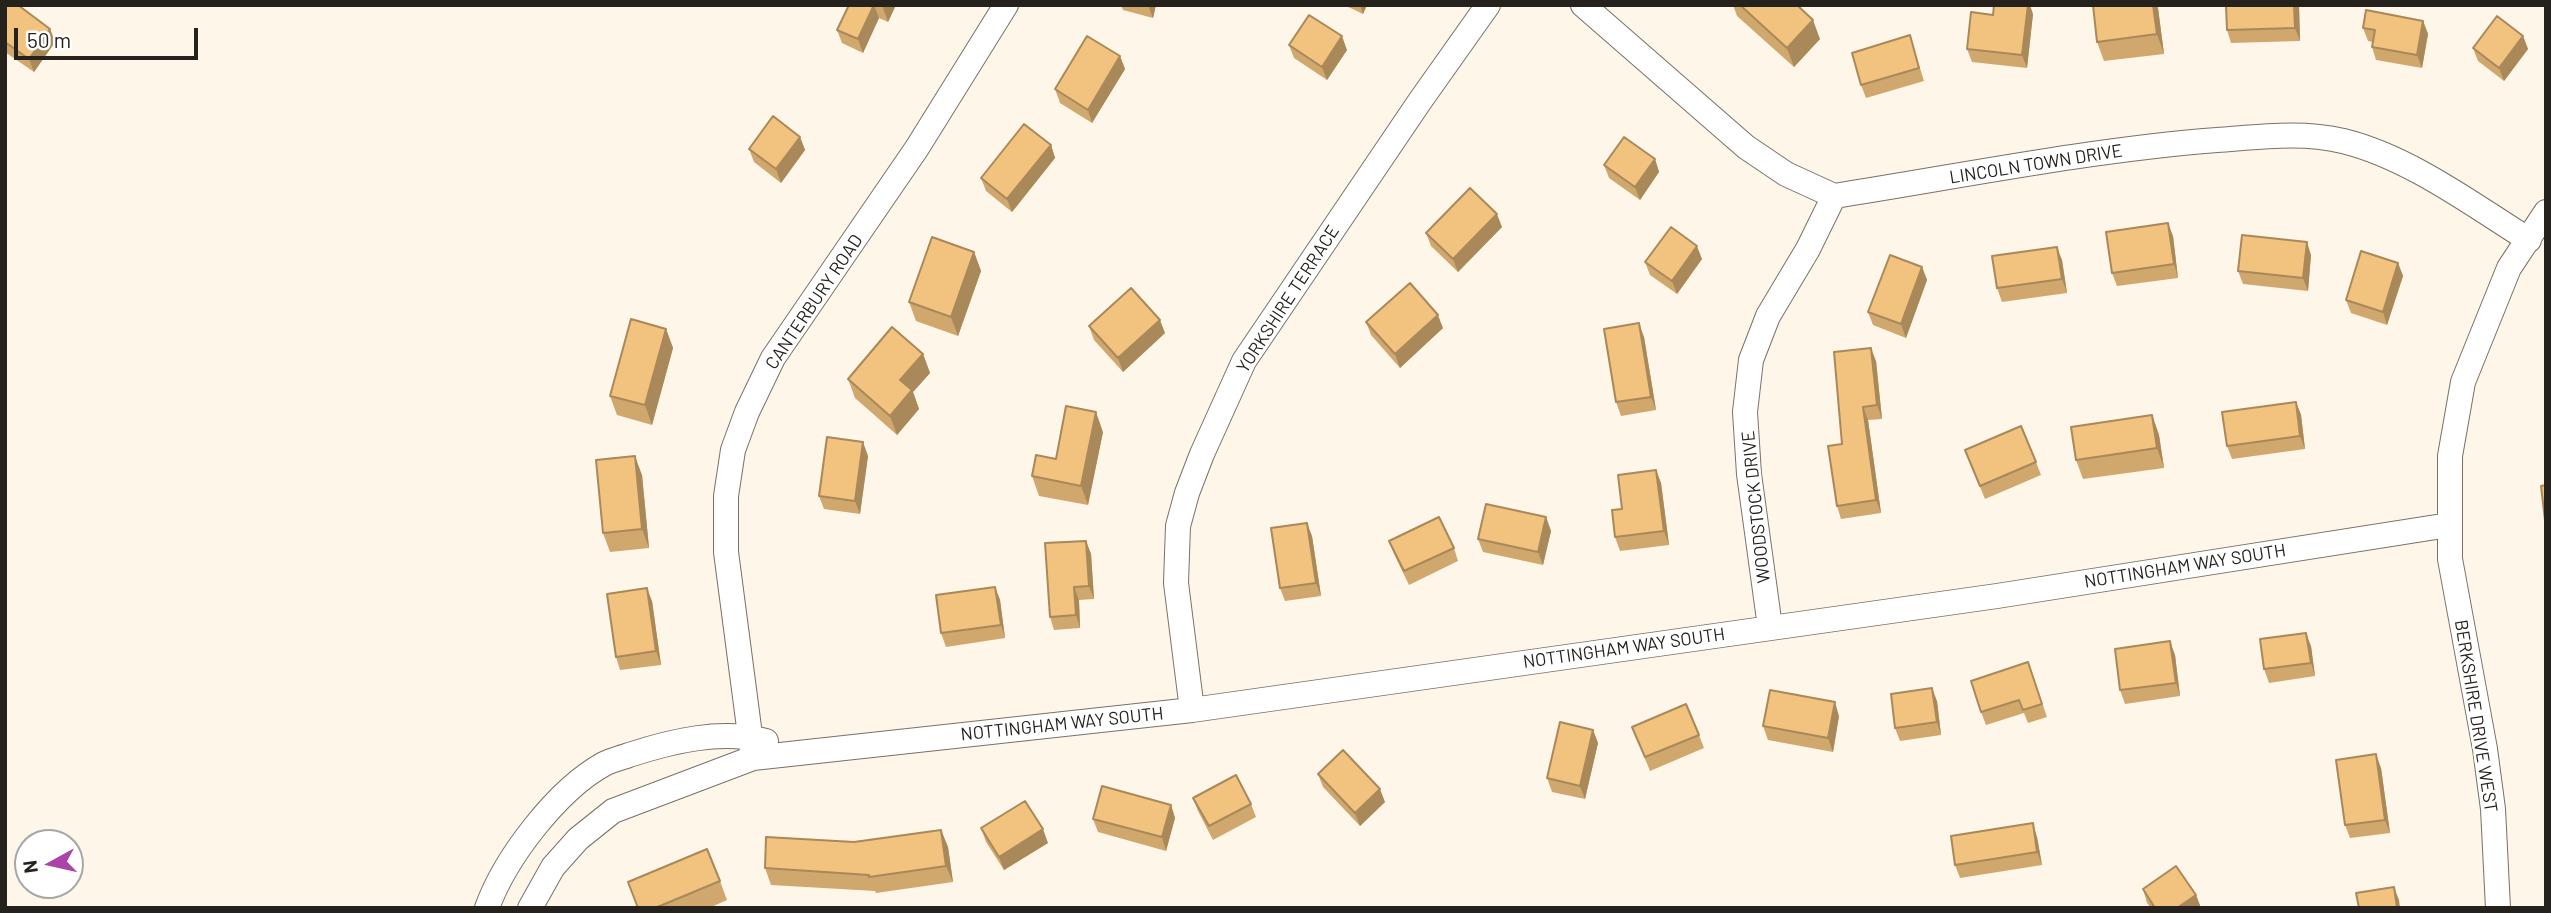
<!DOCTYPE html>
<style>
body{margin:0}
#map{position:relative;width:2551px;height:913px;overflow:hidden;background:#fff6ea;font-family:Barlow,sans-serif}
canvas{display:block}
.frame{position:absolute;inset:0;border:7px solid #25221d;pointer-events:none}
.north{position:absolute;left:14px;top:829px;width:70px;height:70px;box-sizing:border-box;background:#fff;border:2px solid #a8a7a5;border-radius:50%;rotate:262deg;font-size:19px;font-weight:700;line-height:28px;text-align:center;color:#25221d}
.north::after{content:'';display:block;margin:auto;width:24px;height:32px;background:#ab44a8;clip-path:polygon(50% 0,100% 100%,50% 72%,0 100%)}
.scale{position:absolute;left:14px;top:28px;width:184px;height:32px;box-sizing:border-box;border:4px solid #25221d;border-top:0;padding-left:9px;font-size:21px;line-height:24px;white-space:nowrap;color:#25221d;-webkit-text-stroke:5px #fff;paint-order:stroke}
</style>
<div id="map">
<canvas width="2551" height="913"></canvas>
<div class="frame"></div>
<div class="north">N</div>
<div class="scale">50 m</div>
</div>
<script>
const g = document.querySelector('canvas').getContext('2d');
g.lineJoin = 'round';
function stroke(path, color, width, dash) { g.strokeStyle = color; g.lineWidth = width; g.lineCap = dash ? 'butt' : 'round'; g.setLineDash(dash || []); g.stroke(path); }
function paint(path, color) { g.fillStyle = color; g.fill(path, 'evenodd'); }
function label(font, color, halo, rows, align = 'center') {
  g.font = font + ' Barlow,sans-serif'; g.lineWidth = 5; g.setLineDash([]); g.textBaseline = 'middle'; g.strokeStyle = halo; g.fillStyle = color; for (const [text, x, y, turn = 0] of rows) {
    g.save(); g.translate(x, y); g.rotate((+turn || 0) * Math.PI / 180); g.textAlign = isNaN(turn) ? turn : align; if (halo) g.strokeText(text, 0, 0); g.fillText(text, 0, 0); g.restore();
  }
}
const minor = new Path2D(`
 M1583,5L1746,147L1786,174L1834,196C1961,176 2089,150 2217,140C2259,137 2302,131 2343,141C2409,157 2473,205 2529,240
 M1770,627L1749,474L1745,412L1751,360L1768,316L1808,249L1834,196
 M1192,710L1176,583L1178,526L1187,493L1202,454L1244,361L1420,101L1488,5
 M753,758L726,552V496L733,450L747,412L773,358L917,148L1006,5
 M487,908C505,858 557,790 604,764C611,760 621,758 629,755C672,741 721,729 766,741
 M530,908L553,867L578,839L613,811L753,758L1192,710L1997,596L2449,525
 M2498,908L2493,809L2485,749L2450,559V456L2463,382L2509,268L2546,212`);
const wall = new Path2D(`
 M5,5L50,29L55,42L34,72L5,52Z
 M849,5H896L888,22L879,18L863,53L842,43L837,30Z
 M1121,5H1156L1153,18L1123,10Z
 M1344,5H1367L1363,14Z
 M1733,5H1797L1820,39L1794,67L1737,16Z
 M2226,5H2299L2300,41L2231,43L2227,30Z
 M2158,8L2164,54L2104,61L2097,42Z
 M2033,14L2027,68L1972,62L1967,49L1993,15Z
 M2423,21L2428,34L2422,68L2376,60L2372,47V42L2368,41L2363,28Z
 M2523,36L2528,49L2504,81L2478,61L2473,48Z
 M1289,45L1347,50L1327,80L1294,58Z
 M1914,49L1924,81L1866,98L1861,85Z
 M1120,56L1125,69L1092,123L1060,103L1055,89Z
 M800,137L805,150L781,183L754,162L749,149Z
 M1051,145L1055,158L1012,212L986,191L981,178Z
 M1655,159L1659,172L1640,200L1609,178L1604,165Z
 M1502,227L1458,272L1431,246L1426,233Z
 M2173,236L2178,278L2117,286L2112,273Z
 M974,252L981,271L958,336L916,321L909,302Z
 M2311,255L2308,291L2243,284L2238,271Z
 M1702,259L1677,294L1650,275L1645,262Z
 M2062,260L2067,293L2002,302L1997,288Z
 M2398,263L2403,276L2387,325L2351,313L2346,300Z
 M1922,267L1927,280L1906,338L1873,325L1868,312Z
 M1366,322L1443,328L1400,368L1371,335Z
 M1089,326L1165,333L1123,372L1094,340Z
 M666,329L673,348L652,425L617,415L610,396Z
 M1644,337L1656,410L1621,416L1616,402Z
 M923,354L930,373L913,392L919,409L897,435L855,398L848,379Z
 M1876,361L1882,419L1868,420L1881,513L1841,519L1837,506L1842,444Z
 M2296,402L2301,415L2305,449L2232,459L2227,446Z
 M2152,415L2159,435L2164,468L2083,479L2076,460Z
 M1103,432L1088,505L1039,496L1032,476L1056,459Z
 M1965,450L2036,462L2041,475L1985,499Z
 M868,456L860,514L824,509L819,496Z
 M1656,470L1661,483L1669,545L1620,551L1615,537L1622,509Z
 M642,475L649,548L610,552L603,533Z
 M1546,517L1551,531L1543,565L1483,552L1478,539Z
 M1312,536L1321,596L1285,601L1280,588Z
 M1086,541L1091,554L1094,599L1079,600L1080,628L1054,630L1050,617Z
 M1389,541L1454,548L1458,561L1409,585L1394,554Z
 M995,587L1000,600L1005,638L946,647L941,633Z
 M652,601L661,665L620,670L616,657Z
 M2311,646L2315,676L2269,683L2264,669Z
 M2175,655L2180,696L2125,704L2120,690Z
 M2028,662L2047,717L2028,723L2024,713L1986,725L1981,712Z
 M1937,701L1941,735L1900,741L1895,728Z
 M1839,716L1833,752L1768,740L1763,726Z
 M1632,727L1699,735L1704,748L1650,771Z
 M1593,730L1598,743L1585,799L1552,792L1547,778Z
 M2381,768L2390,833L2350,838L2345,825Z
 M1318,774L1385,802L1360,826L1323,787Z
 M1193,798L1251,804L1256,817L1213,840L1198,811Z
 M1171,805L1175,818L1166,851L1098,832L1093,819Z
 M981,828L1048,843L1004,870L986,842Z
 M941,830L948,847L953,882L876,893L875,891L771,885L765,868L854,842Z
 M2037,837L2042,865L1960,878L1955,865Z
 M720,881L727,900L709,908H638L628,882Z
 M2143,889L2196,895L2201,908H2151L2147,903Z`);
const shadedWall = new Path2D(`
 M874,5L879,18L863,53L858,39Z
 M885,5H896L888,22L883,8Z
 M1148,5H1156L1153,18Z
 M1360,5H1367L1363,14Z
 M2028,5H2030L2033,14L2027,68L2022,55Z
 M2153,5H2157L2158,8L2164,54L2157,34Z
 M2294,5H2299L2300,41L2295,28Z
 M1813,20L1820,39L1794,67L1787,48Z
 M2423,21L2428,34L2422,68L2417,55Z
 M50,29L55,42L34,72L29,59Z
 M1342,36L1347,50L1327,80L1322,67Z
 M2523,36L2528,49L2504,81L2499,68Z
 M1120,56L1125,69L1092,123L1088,110Z
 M800,137L805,150L781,183L776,169Z
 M1051,145L1055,158L1012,212L1007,199Z
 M1655,159L1659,172L1640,200L1635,187Z
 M1497,214L1502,227L1458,272L1453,259Z
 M2168,223L2173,236L2178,278L2174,264Z
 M2307,242L2311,255L2308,291L2303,278Z
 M1697,246L1702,259L1677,294L1672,281Z
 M2057,247L2062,260L2067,293L2062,279Z
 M974,252L981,271L958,336L951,317Z
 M2398,263L2403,276L2387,325L2383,312Z
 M1922,267L1927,280L1906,338L1901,324Z
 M1438,315L1443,328L1400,368L1395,354Z
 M1160,320L1165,333L1123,372L1118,358Z
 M1639,323L1644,337L1656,410L1651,397Z
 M666,329L673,348L652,425L645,405Z
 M1871,348L1876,361L1882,419L1877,405Z
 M923,354L930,373L913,392L919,409L897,435L890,416L900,380Z
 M2296,402L2301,415L2305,449L2300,436Z
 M1863,407L1868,420L1881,513L1876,500Z
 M1096,412L1103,432L1088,505L1081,486Z
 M2152,415L2159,435L2164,468L2157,448Z
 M863,442L868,456L860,514L855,501Z
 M635,456L642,475L649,548L642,529Z
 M1656,470L1661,483L1669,545L1664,531Z
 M1546,517L1551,531L1543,565L1538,552Z
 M1307,523L1312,536L1321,596L1316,583Z
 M1086,541L1091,554L1094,599L1089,586Z
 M995,587L1000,600L1005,638L1001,625Z
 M1074,587L1079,600L1080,628L1076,615Z
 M647,588L652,601L661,665L656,651Z
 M2306,633L2311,646L2315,676L2311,663Z
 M2170,641L2175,655L2180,696L2176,683Z
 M1932,688L1937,701L1941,735L1937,722Z
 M1835,702L1839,716L1833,752L1828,738Z
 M1593,730L1598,743L1585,799L1580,786Z
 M2376,754L2381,768L2390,833L2385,820Z
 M1380,789L1385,802L1360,826L1355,813Z
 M1171,805L1175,818L1166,851L1162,837Z
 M2033,823L2037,837L2042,865L2037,852Z
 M1043,829L1048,843L1004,870L999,857Z
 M941,830L948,847L953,882L946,866Z
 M2394,887L2399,900L2400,908H2397Z
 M2196,895L2201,908H2177Z`);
const building = new Path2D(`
 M5,5H18L50,29L29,59L5,42Z
 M849,5H874L858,39L837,30Z
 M1740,5H1797L1813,20L1787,48Z
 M1994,5H2028L2022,55L1967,49L1971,12L1993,15Z
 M2093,5H2153L2157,34L2097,42Z
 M2226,5H2294L2295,28L2227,30Z
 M2366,10L2423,21L2417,55L2372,47L2375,30L2363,28Z
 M1309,15L1342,36L1322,67L1289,45Z
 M2497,16L2523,36L2499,68L2473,48Z
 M1910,35L1919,68L1861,85L1852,53Z
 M1087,36L1120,56L1088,110L1055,89Z
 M773,116L800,137L776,169L749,149Z
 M1024,124L1051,145L1007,199L981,178Z
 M1624,137L1655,159L1635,187L1604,165Z
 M1470,188L1497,214L1453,259L1426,233Z
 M2168,223L2174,264L2112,273L2106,232Z
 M1671,227L1697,246L1672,281L1645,262Z
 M2242,235L2307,242L2303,278L2238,271Z
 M932,237L974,252L951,317L909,302Z
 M2057,247L2062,279L1997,288L1992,256Z
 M2361,251L2398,263L2383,312L2346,300Z
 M1890,255L1922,267L1901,324L1868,312Z
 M1410,283L1438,315L1395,354L1366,322Z
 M1131,288L1160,320L1118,358L1089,326Z
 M631,319L666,329L645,405L610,396Z
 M1639,323L1651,397L1616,402L1604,329Z
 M892,327L923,354L900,380L912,390L890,416L848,379Z
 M1871,348L1877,405L1863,407L1876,500L1837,506L1828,446L1842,444L1834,352Z
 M2296,402L2300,436L2227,446L2222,412Z
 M1066,406L1096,412L1081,486L1032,476L1036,455L1056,459Z
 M2152,415L2157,448L2076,460L2071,427Z
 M2021,426L2036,462L1980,486L1965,450Z
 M827,437L863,442L855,501L819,496Z
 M635,456L642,529L603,533L596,460Z
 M1656,470L1664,531L1615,537L1612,510L1622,509L1618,475Z
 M2546,485V529L2541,486Z
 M1486,504L1546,517L1538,552L1478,539Z
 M1439,517L1454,548L1404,571L1389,541Z
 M1307,523L1316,583L1280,588L1271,528Z
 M1086,541L1089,586L1074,587L1076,615L1050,617L1045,543Z
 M995,587L1001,625L941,633L936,595Z
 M647,588L656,651L616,657L607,594Z
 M2306,633L2311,663L2264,669L2260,639Z
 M2170,641L2176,683L2120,690L2115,649Z
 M2028,662L2042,704L2023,710L2019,700L1981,712L1971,681Z
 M1932,688L1937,722L1895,728L1891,694Z
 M1770,690L1835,702L1828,738L1763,726Z
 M1686,704L1699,735L1645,757L1632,727Z
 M1560,722L1593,730L1580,786L1547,778Z
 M1343,750L1380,789L1355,813L1318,774Z
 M2376,754L2385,820L2345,825L2336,760Z
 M1236,775L1251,804L1209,826L1193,798Z
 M1102,786L1171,805L1162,837L1093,819Z
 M1025,801L1043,829L999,857L981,828Z
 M2033,823L2037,852L1955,865L1951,836Z
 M941,830L946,866L869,877V875L765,868L766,837L854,842Z
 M707,849L720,881L655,908H638L628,882Z
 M2176,866L2196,895L2177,908H2155L2143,889Z
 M2394,887L2397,908H2359L2356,893Z`);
const streetNames = [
 ["LINCOLN TOWN DRIVE",2036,164,-9],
 ["YORKSHIRE TERRACE",1288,299,-57],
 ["CANTERBURY ROAD",814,302,-56],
 ["WOODSTOCK DRIVE",1756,507,-96],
 ["NOTTINGHAM WAY SOUTH",2185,566,-9],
 ["NOTTINGHAM WAY SOUTH",1624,648,-8],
 ["BERKSHIRE DRIVE WEST",2476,716,81],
 ["NOTTINGHAM WAY SOUTH",1062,724,-6]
];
stroke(minor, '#797167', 26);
stroke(minor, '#fff', 24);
paint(wall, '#d0a76d');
paint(shadedWall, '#a98859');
paint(building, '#f2c27f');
stroke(building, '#a98859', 2);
label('18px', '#25221d', '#fff', streetNames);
</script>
